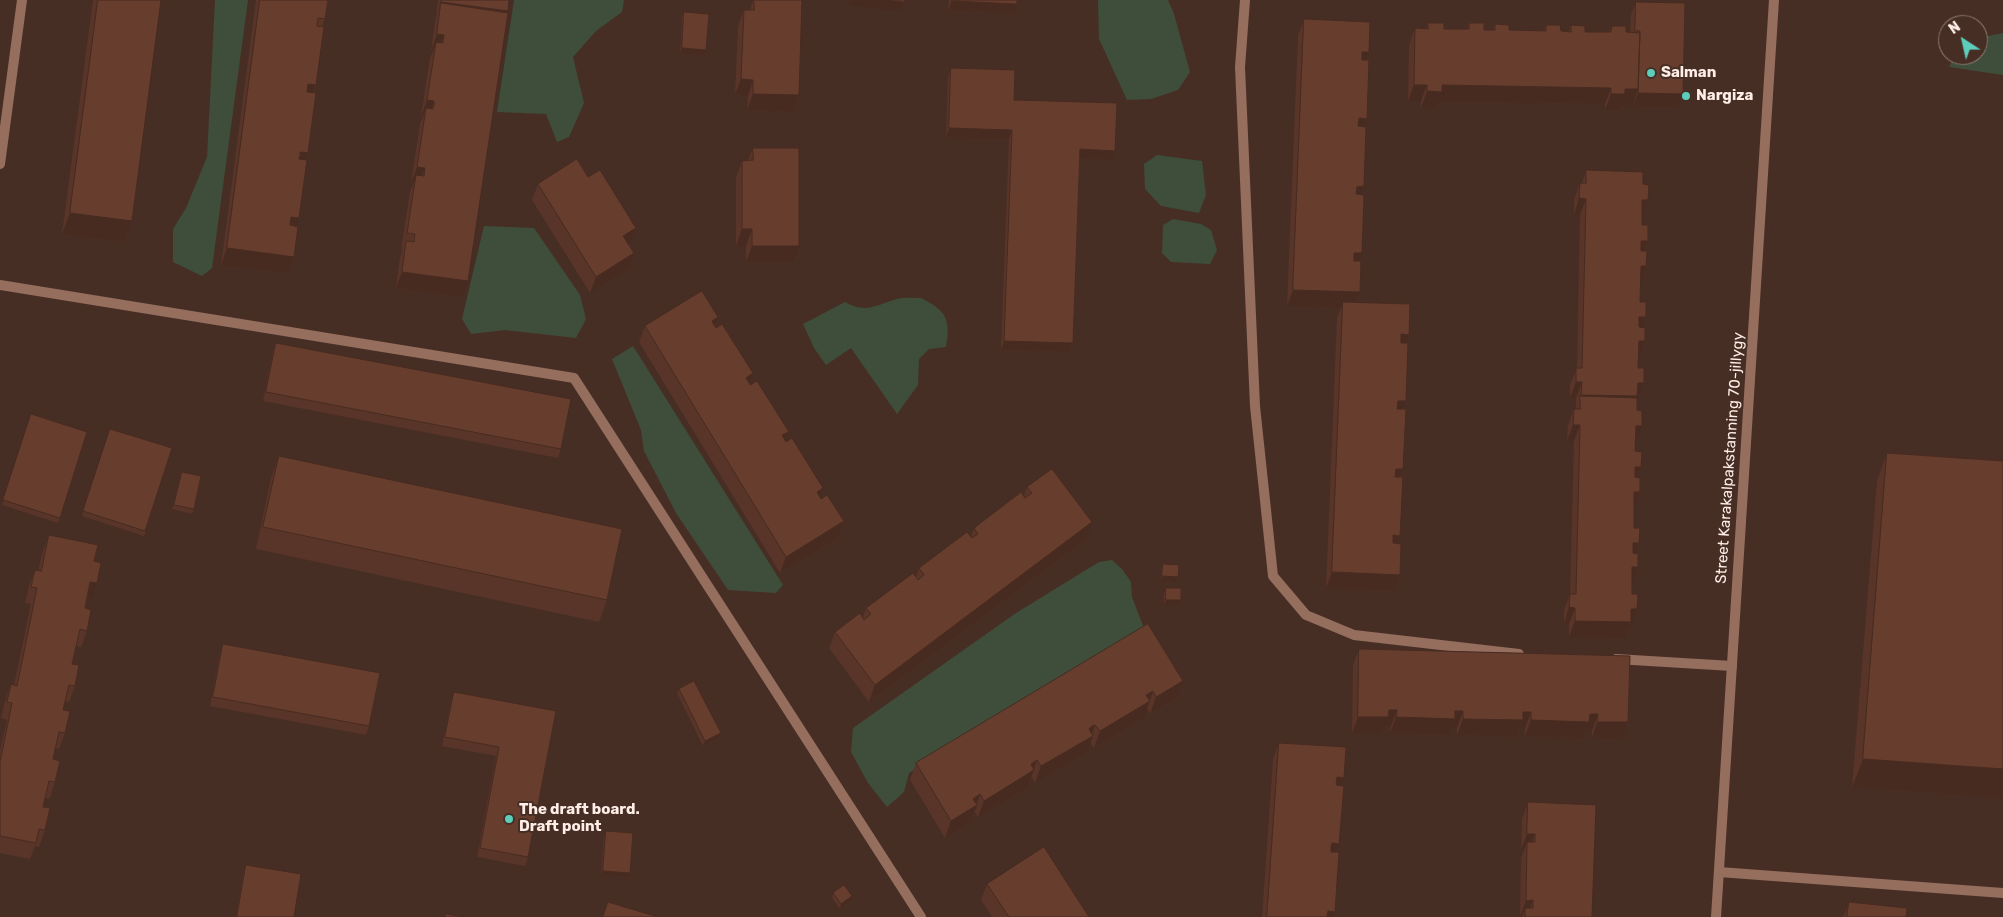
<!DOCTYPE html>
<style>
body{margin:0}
#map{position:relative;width:2003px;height:917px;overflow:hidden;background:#472e25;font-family:Rubik,sans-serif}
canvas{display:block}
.north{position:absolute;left:1938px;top:15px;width:50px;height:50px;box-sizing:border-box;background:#472e25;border:1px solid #917b73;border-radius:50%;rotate:325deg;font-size:14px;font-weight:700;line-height:20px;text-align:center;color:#ffeee8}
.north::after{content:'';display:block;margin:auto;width:18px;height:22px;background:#5dceb9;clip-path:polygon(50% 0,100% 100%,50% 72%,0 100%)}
</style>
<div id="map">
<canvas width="2003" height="917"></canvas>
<div class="north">N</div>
</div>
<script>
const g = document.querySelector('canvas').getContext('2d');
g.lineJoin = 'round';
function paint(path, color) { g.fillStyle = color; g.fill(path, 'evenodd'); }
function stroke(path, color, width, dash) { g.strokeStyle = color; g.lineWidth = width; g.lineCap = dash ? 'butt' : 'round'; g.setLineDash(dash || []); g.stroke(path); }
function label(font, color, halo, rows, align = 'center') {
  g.font = font + ' Rubik,sans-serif'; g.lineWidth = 4; g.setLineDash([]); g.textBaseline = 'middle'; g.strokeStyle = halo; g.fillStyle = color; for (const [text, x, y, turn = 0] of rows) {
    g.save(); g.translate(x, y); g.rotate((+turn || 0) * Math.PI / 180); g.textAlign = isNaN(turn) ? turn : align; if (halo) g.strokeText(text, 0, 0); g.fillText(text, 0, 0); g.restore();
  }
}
const green = new Path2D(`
 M215,0H248L212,268L202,276L173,262V229L186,208L207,157Z
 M514,0H624L622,12L596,31L573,57L584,103L569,137L557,142L546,114L497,112Z
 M1098,0H1168L1174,14L1190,72L1178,90L1151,99L1127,100L1099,39Z
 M2003,33V75L1949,67L1954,55H1978V38Z
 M1157,155L1202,161L1206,195L1199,213L1161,206L1145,189L1144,164Z
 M1173,219L1201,224L1211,230L1217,250L1210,264L1171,262L1162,253L1163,225Z
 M484,226L534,228L580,295L586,319L576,338L505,330L471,334L462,319Z
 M921,298C946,311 951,318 946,347L929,349L919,359L918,385L897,414L851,348L826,365L814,348L803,324L845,302C866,314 876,305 897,299C905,297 914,298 921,298Z
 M633,346L783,585L776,593L728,590L676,513L644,451L641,430L612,359Z
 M1112,560L1122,569L1131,582L1132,597L1145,631L909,773L904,792L887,807L868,783L851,752L853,728L1016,613L1099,562Z`);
const minor = new Path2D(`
 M1245,0L1240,67L1255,406L1273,576L1306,615L1354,635L1519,654
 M0,164L22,0
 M0,285L574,378L921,917
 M1616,659L1732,666
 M1719,872L2003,893`);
const tertiary = new Path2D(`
 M1716,917L1774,0`);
const wall = new Path2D(`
 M93,0H161L132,221L124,242L62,234Z
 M256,0H328L325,19L322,27L316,85L314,92L308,153L305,160L299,218L296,226L294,257L288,273L221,265Z
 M438,0H509L462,297L396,288L400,257L403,249H401L410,192L413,184L411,183L420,124L423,117H421L430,58L433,51H431Z
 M753,0H802L799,95L793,112L747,110L748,96L735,95L738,26L744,10H750Z
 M949,0H1017L1014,13L948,10Z
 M1636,2L1678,107L1633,106L1634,103L1633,105H1621L1619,110H1605V104L1438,102L1436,108H1421V101H1408L1409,45L1415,28L1426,29L1428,23L1444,29H1467L1469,23L1484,30H1493L1495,24L1509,30L1544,31L1546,25L1561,31H1569L1571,25L1585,32H1609L1612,26L1626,32H1630L1631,15Z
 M684,12L704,55L680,53L682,17Z
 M1304,19L1369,52L1366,60L1367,119L1364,127V186L1361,194L1362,253L1359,261L1357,302L1409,335L1406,343L1401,477L1400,536L1397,544L1400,575L1394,591L1326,588L1337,318L1341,308L1287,306L1298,35Z
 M951,68L1115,151L1112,160L1080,158L1073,343L1069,352L1001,350L1009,139L946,137L948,77Z
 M753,148L793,262H746V246H736V177L742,161L748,160Z
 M1586,170L1642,217V225L1644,251L1640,282V302L1646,317L1642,327L1645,341L1638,358V399H1637L1635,451L1641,467L1637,477L1634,508V528L1639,543L1635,554L1632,584V625H1630L1625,638L1569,637V624H1564V610L1570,594L1574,441H1567L1568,425L1574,409H1576V398H1570V384L1577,368L1580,215H1574V200L1580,183H1582Z
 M588,177L636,228L630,244L629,245L634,253L628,269L590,293L532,200L538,184Z
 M718,317L715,326L753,373L749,383L789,432L785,441L821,499L844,521L838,538L780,573L639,342L645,326Z
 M276,343L561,449L558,458L263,401L273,351Z
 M31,414L87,432L58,523L2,505Z
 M110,429L172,448L144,536L82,516Z
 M1887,453L2003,461V798L1852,787L1877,481Z
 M279,456L607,600L599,622L256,549L271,478Z
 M182,472L194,509L192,514L172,509Z
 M1027,487L1086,539L869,702L829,648L835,632L863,617L866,608L916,577L919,568L971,536L974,528L1024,496Z
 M49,535L94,561L91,599H87L85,608L87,631L81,647L76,646L72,664L75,686L69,702L65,701L63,710L65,733L59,749L55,748L53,759L55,782L50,798H45L43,807L45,830L39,847L35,846L30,859L0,853V750L7,720L1,718L5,701L11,684L14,685L31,604L25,603L29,586L35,570L38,571L43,551Z
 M1163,564L1176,582L1161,581V569Z
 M1166,588L1179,605H1164V593Z
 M1148,624L1177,697L1150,714L1147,708L1144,718L1094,748L1090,742L1087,752L1035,783L1032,777L1028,787L978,817L975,812L971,822L945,838L910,780L916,763Z
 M223,644L369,726L366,735L210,706L220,653Z
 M1359,649L1630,656L1622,739L1592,738V731L1586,730L1583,738L1525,736V728H1520L1517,737L1457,735V728L1453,727H1452L1449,735L1390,733L1391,726H1385L1382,733H1352L1353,665Z
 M679,689L721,733L719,738L703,746L677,693Z
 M454,692L556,711L528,857L525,866L477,857L496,756L442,746L451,701Z
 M1279,743L1344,778L1341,786L1333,917H1262L1273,759Z
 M1528,802L1592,917H1520L1521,858L1524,850H1521L1522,819Z
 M606,831L630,873L628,877L601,875L604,835Z
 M246,865L294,917H236L244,870Z
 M987,884L1089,917H992L981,900Z
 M833,893L852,896L851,900L840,909L832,898Z
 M1849,902L1906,917H1843Z`);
const shadedWall = new Path2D(`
 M850,0H884L904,2L901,11L848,5Z
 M952,1L1017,4L1014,13L948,10Z
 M441,2L508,11L502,27L441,3L435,18Z
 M437,34L444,35L438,51L436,42L433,51H431Z
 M682,48L706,50L704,55L680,53Z
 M1362,52H1369L1363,69L1356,68Z
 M741,79L753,80L748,96L735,95Z
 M308,84L316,85L310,101L302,100Z
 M1414,85H1427L1421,101H1408Z
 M1442,85L1611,88L1605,104L1438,102L1436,108H1421L1427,91Z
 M1625,89H1638L1633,105H1621L1619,110H1605L1611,94Z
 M1638,93L1683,94L1678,107L1633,106Z
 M753,94L799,95L793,112L747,110Z
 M427,100L434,101L429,118L426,108L423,117H421Z
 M1359,118L1367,119L1361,135L1353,134Z
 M949,128L1012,130L1009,139L946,137Z
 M1080,149L1115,151L1112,160L1077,158Z
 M300,152L308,153L302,169L294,168Z
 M417,167L425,168L419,185L416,175L413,184L411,183Z
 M1364,186L1358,203H1351L1357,187Z
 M1579,198L1586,199L1580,215H1574Z
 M1642,200H1648L1642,217H1636Z
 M70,213L132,221L124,242L62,234Z
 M291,217L299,218L293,235L285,234Z
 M636,228L630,244L617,252L623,236Z
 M742,229H752L746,246H736Z
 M1641,241H1648L1642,257H1635Z
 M752,246H799L793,262H746Z
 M227,248L294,257L288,273L221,265Z
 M634,253L628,269L590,293L596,277Z
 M1354,253H1362L1356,269H1348Z
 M1641,266H1646L1640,282Z
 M402,272L468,281L462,297L396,288Z
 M1293,290L1360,292L1354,308L1343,302L1341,308L1287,306Z
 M718,317L712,334V321Z
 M1639,317H1646L1640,334L1633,333Z
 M1401,334L1409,335L1403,351H1395Z
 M1004,341L1073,343L1069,352L1001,350Z
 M1639,341H1645L1639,358L1633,357Z
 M753,373L747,390L746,378Z
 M1576,382H1582L1576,398H1570Z
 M1638,383H1644L1638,399L1580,409V398L1581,395Z
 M1398,401H1406L1400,418L1392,417Z
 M1573,425H1580L1574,441H1567Z
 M1636,426H1642L1636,443L1630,442Z
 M789,432L783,448L782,435Z
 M1635,467H1641L1635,483H1629Z
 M1396,469H1403L1397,486L1390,485Z
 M823,488L817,505V492Z
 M1634,492H1640L1634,508Z
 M844,521L838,538L780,573L786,557Z
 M1092,522L1086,539L869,702L875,685Z
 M1393,535L1400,536L1394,552H1388Z
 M1633,543H1639L1633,560L1627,559Z
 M1632,567H1638L1632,584Z
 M1332,572L1400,575L1394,591L1326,588Z
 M1162,576L1178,577L1176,582L1161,581Z
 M90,582L97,583L91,599L84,598Z
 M1166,600H1181L1179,605H1164Z
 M1569,607L1575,608L1569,624H1564Z
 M1631,609H1637L1632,625H1630L1625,638L1569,637L1575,621Z
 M1183,681L1177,697L1150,714L1156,697Z
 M1153,691L1144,718L1094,748L1100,731L1146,695Z
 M1389,710H1397L1391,726H1385L1382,733H1352L1358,717Z
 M1455,711H1463L1457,728L1452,727L1449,735L1390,733L1396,717Z
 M1523,712H1531L1525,728H1520L1517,737L1457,735L1463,719Z
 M1590,714H1598L1592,731L1586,730L1583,738L1525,736L1531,720Z
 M1597,722H1628L1622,739L1592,738Z
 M1095,725L1091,737L1093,736L1087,752L1035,783L1041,766L1089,729Z
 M721,733L719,738L703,746L705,741Z
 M1863,759L2003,769V798L1852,787Z
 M1037,760L1028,787L978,817L984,801L1031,764Z
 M1337,777L1344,778L1338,794H1331Z
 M980,794L976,806L977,805L971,822L945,838L951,821L973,799Z
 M1527,834H1535L1529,850L1527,842L1524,850H1521Z
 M1332,843L1339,844L1333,860L1326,859Z
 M603,871L630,873L628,877L601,875Z
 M852,896L851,900L840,909L841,904Z
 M1533,900L1527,917L1525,908L1522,917H1520L1526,901Z
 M1328,911L1335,912L1333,917H1326Z`);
const building = new Path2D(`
 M98,0H161L132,221L70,213Z
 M260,0H328L325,19L318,18L317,26L324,27L316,85L308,84L307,92L316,93L308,153L300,152V155L299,159L307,160L299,218L291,217L290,225L298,227L294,257L227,248Z
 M442,0H509L508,11L441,2Z
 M754,0H802L799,95L753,94V80L741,79L744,10H754Z
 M884,0H905L904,2Z
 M952,0H1017V4L952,1Z
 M1636,2L1685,3L1683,94L1638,93L1640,31H1635Z
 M441,3L508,13L468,281L402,272L406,241L414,242L415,234L407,233L416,175L424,176L425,168L417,167L426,108L433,109L434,105V101L427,100L436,42L443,43L444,35L437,34Z
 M684,12L709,14L706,50L682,48Z
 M1304,19L1370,22L1369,52H1362V60H1369L1367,119L1359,118L1358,126L1366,127L1364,186L1357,187L1356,194L1364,195L1362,253H1354V261H1361L1360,292L1293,290Z
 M1428,23H1444V29H1469V23H1484V30H1495V24L1509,25V30L1546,31V25H1560L1561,31L1571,32V25L1585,26V32H1611L1612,26H1626V32L1640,33L1638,89H1625V94H1611V88L1442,85V92L1427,91V85H1414L1415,28L1428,29Z
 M951,68L1015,70L1014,100L1117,103L1115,151L1080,149L1073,343L1004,341L1012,130L949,128Z
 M753,148H799V246H752V229H742V161L753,160Z
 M577,159L588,177L600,170L636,228L623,236L634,253L596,277L538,184Z
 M1586,170L1643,172V184L1649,185L1648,200H1642V225H1648V241H1641V251H1647L1646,266H1641L1640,302H1646V317H1639V327L1645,328V341H1639L1638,368H1644V383H1638L1637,396L1581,395L1582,382H1576V368H1582L1586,199L1579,198L1580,183H1586Z
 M702,291L718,317L712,321L714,325L716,328L722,324L753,373L746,378L748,381L750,385L757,381L789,432L782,435L786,442L792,438L823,488L817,492L821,499L827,495L844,521L786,557L645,326Z
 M1343,302L1410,304L1409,335L1401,334V343H1408L1406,401H1398L1397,409H1406L1403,469H1396L1395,477H1403L1400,536L1393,535V543L1401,544L1400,575L1332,572Z
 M276,343L571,399L561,449L266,392Z
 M1580,396L1637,398V410L1642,411V426H1636L1635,451L1642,452L1641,467H1635V477L1640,478V492H1634V528H1640L1639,543H1633V553L1638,554V567H1632V594H1638L1637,609H1631V622L1575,621V608L1569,607L1570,594H1576L1580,425H1573L1574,409H1580Z
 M31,414L87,432L60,518L3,500Z
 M110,429L172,448L145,531L83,511Z
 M1887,453L2003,461V769L1863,759Z
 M279,456L622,529L607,600L263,527Z
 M1052,469L1092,522L875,685L835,632L860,613L864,620L871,614L866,608L913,573L918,580L924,575L919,568L967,532L972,538L978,534L974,528L1021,492L1025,498L1032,493L1027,487Z
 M182,472L201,476L194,509L174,505Z
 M49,535L98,545L94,561L101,563L97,583L90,582L85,608L91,610L87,631L80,629L72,664L79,665L75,686L69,685L63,710L70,711L65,733L59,732L53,759L60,761L55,782L49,781L43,807L50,808L45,830L39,829L36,843L0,836V762L12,703L7,702L11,684L17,686L37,588L31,587L33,578L35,570L41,571Z
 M1163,564L1179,565L1178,577L1162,576Z
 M1166,588H1181V600H1166Z
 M1148,624L1183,681L1156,697L1153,691L1146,695L1150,701L1100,731L1095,725L1092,726L1089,729L1093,736L1041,766L1037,760L1031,764L1034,770L984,801L980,794L973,799L977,805L951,821L916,763Z
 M223,644L380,673L369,726L213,697Z
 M1359,649L1630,656L1628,722H1597L1598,714H1590L1589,722L1531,720V712H1523V720L1463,719V711H1455V719L1396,717L1397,710H1389L1388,717H1358Z
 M694,681L721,733L705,741L679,689Z
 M454,692L556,711L528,857L480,848L499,747L445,737Z
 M1279,743L1346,747L1344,778L1337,777L1336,785L1344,786L1339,844L1332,843L1331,847V852H1339L1335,912L1328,911L1327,917H1267Z
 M1528,802L1596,805L1592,917H1525V908H1533V900L1526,901L1527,842H1535V834H1527Z
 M606,831L633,833L630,873L603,871Z
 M1044,847L1089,917H1009L987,884Z
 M246,865L301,874L294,917H237Z
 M844,885L852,896L841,904L833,893Z
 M608,902L658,917H603Z
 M1849,902L1907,908L1906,917H1847Z
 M446,914L466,917H445Z`);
const markers = [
 [1651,73,5,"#5dceb9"],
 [1686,96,5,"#5dceb9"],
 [509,819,5,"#5dceb9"]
];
const poiNames = [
 ["Salman",1661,73],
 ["Nargiza",1696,96],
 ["The draft board.",519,810],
 ["Draft point",519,827]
];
const streetNames = [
 ["Street Karakalpakstanning 70-jillygy",1730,458,-86]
];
paint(green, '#3e4e3a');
stroke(minor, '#956e5e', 10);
stroke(tertiary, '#956e5e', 10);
paint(wall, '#593428');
paint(shadedWall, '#482b20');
paint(building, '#673d2e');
stroke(building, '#482b20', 1);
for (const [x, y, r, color] of markers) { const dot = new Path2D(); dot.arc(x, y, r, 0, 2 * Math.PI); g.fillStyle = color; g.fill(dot); stroke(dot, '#472e25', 2); }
label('bold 15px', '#ffeee8', '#472e25', poiNames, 'left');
label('15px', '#ffeee8', '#472e25', streetNames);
</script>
